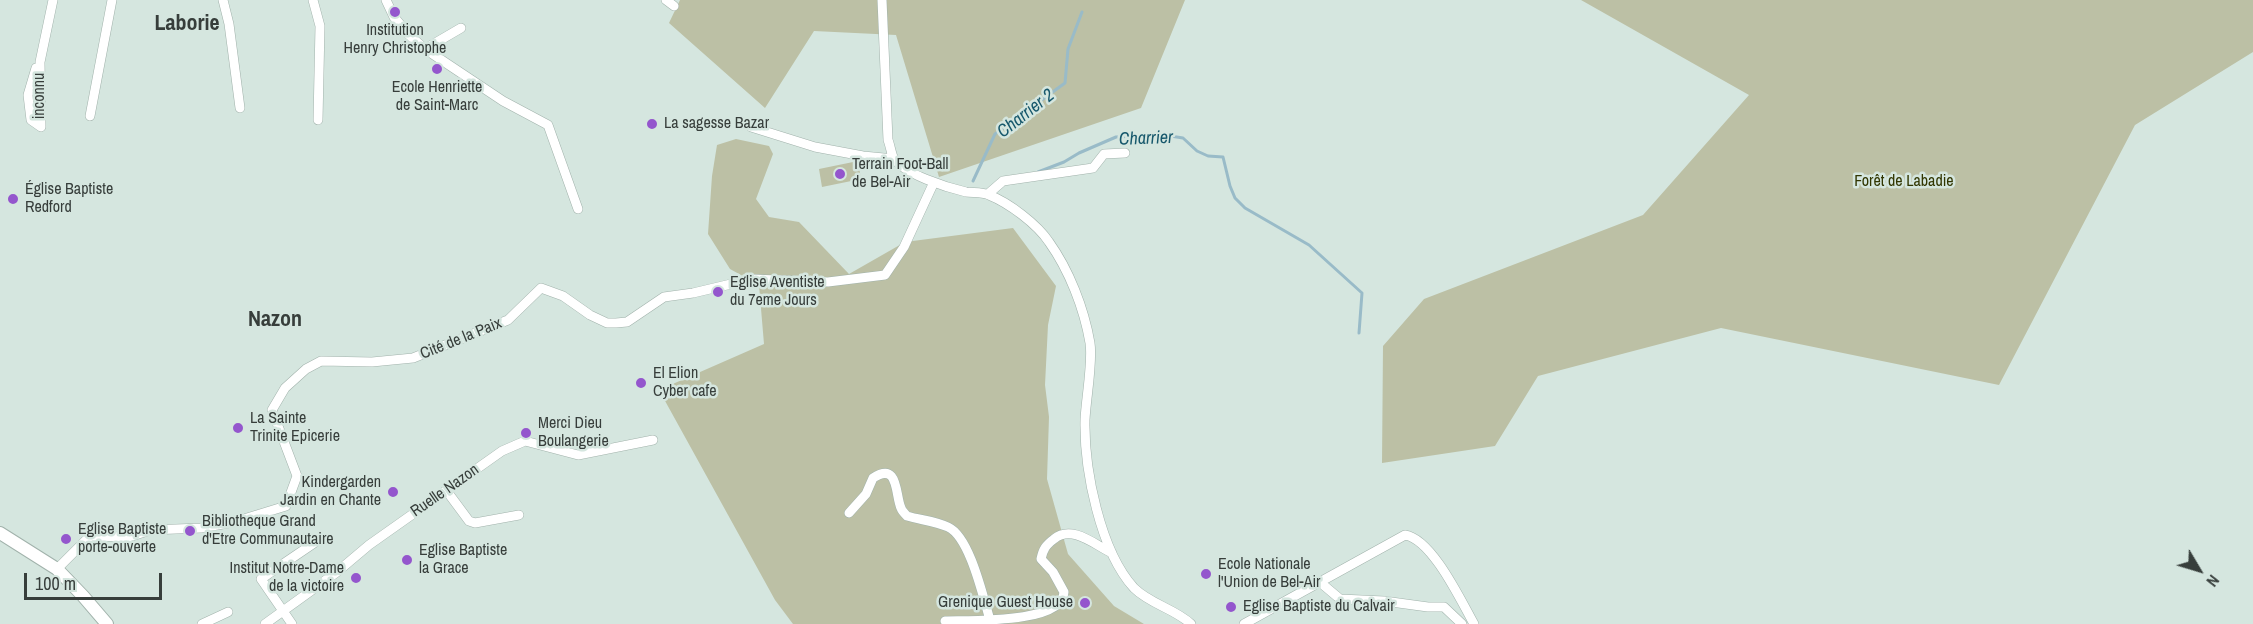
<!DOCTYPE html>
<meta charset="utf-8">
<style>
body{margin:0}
#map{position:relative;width:2253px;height:624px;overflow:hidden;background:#d5e6df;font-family:"Archivo Narrow",sans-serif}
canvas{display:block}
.north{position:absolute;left:2169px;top:540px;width:60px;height:60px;-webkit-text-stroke:4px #d5e6df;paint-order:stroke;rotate:128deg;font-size:16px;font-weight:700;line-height:24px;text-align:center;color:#373e3b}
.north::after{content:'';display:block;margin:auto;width:21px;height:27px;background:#373e3b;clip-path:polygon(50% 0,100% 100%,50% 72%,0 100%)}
.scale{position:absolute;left:24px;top:573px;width:138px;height:27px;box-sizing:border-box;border:3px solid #373e3b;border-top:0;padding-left:8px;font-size:18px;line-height:21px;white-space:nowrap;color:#373e3b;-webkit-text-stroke:4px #d5e6df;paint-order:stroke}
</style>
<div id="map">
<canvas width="2253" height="624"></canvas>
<div class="north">N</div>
<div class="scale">100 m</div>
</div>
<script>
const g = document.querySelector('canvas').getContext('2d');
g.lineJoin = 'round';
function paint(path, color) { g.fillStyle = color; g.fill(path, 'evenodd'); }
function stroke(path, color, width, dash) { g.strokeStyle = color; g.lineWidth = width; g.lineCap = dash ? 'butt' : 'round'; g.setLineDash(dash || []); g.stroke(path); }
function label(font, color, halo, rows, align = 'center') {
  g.font = font + ' "Archivo Narrow",sans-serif'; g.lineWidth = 5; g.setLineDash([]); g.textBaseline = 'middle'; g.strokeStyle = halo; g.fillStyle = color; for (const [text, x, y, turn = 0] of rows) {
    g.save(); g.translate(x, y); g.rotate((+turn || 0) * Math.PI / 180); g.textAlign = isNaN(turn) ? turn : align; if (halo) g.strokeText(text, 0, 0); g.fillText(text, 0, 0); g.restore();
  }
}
const green = new Path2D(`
 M680,0H1185L1141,108L939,177L896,35L814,31L765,108L669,23Z
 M1581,0H2253V52L2135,125L1999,385L1721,328L1538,376L1495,446L1382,463L1383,346L1424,299L1643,215L1749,95Z
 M736,139L769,146L773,154L756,199L769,217L799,222L849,274L905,242L1013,228L1056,286L1048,325L1045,385L1049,417L1047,479L1068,554L1114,606L1144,624H793L775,600L659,390L764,344L759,285L730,269L708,234L712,176L717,145Z
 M858,161L861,179L822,187L819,169Z`);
const stream = new Path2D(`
 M1038,172L1064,162L1079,153L1116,137L1164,135L1183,138L1197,151L1208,156L1223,157L1230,186L1235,198L1245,208L1309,245L1362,293L1359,333
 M973,181L995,134L1065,83L1068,49L1082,12`);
const minor = new Path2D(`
 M223,0L229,24L240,108
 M313,0L320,26L318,120
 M386,0L394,17L409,35L425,49L503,101L548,125L578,209
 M666,0L674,6
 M882,0L888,140C890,145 891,152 893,157C902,174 949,188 966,192C973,193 982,192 989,195C1009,203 1037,224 1049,242C1069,270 1084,308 1090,343C1093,362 1086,398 1085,420C1084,469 1100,551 1134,588C1150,604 1175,609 1191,624
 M425,49L461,28
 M36,68L28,95L31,120L41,127L40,62L53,0
 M90,116L112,0
 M751,127L815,147L863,156L894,159
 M988,194L1003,181L1093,168L1104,154L1125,153
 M446,490L469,521L475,523L519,515
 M849,513L866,494L873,478C899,461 895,495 901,508C902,511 905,514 907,516C920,520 935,521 948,527C970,537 983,597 990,620
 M57,569L90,536L129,537L151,530L201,528L234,522L286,506L297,476L272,410L285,388L306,369L321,361L372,362L413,358L508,320L541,288L563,296L590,315L607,323H616L627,322L664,297L693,293L752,279L828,282L885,275L904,247L934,182
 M1321,583L1340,599L1384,601L1428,607H1444L1462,624
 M945,621C969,620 1063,624 1064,592L1053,572L1041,559C1043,549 1046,545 1054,539C1072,524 1095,545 1112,553
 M202,624L228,612
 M265,624L337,572L369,545L502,451L525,441L578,455L653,440
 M292,624L261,579L317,541
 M1244,624L1405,535C1432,539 1461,601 1474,624`);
const major = new Path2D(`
 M0,533L57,569L83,596L107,624`);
const markers = [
 [395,12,6,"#9456cd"],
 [437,69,6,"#9456cd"],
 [652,124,6,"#9456cd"],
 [840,174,6,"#9456cd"],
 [13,199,6,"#9456cd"],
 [718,292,6,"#9456cd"],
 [641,383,6,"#9456cd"],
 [238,428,6,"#9456cd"],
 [526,433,6,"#9456cd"],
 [393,492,6,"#9456cd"],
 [190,531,6,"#9456cd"],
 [66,539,6,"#9456cd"],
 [407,560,6,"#9456cd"],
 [1206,574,6,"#9456cd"],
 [356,578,6,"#9456cd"],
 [1085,603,6,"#9456cd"],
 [1231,607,6,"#9456cd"]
];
const poiNames = [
 ["Institution",395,31,"center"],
 ["Henry Christophe",395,49,"center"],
 ["Ecole Henriette",437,88,"center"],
 ["de Saint-Marc",437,106,"center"],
 ["La sagesse Bazar",664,124],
 ["Terrain Foot-Ball",852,165],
 ["de Bel-Air",852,183],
 ["Église Baptiste",25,190],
 ["Redford",25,208],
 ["Eglise Aventiste",730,283],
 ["du 7eme Jours",730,301],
 ["El Elion",653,374],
 ["Cyber cafe",653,392],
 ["La Sainte",250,419],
 ["Trinite Epicerie",250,437],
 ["Merci Dieu",538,424],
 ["Boulangerie",538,442],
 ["Kindergarden",381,483,"right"],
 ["Jardin en Chante",381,501,"right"],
 ["Bibliotheque Grand",202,522],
 ["d'Etre Communautaire",202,540],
 ["Eglise Baptiste",78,530],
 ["porte-ouverte",78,548],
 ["Eglise Baptiste",419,551],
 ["la Grace",419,569],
 ["Ecole Nationale",1218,565],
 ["l'Union de Bel-Air",1218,583],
 ["Institut Notre-Dame",344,569,"right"],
 ["de la victoire",344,587,"right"],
 ["Grenique Guest House",1073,603,"right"],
 ["Eglise Baptiste du Calvair",1243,607]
];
const streetNames = [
 ["inconnu",40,96,-90],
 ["Cité de la Paix",461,339,-22],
 ["Ruelle Nazon",445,491,-35]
];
const parkNames = [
 ["Forêt de Labadie",1904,182]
];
const waterNames = [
 ["Charrier 2",1026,114,-38],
 ["Charrier",1146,139,-2]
];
const districtNames = [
 ["Laborie",187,24],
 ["Nazon",275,320]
];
paint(green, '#bcc0a5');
stroke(stream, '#99bbc8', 3);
stroke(minor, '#a1b2ab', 10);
stroke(major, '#a1b2ab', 14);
stroke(minor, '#fff', 9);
stroke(major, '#fff', 12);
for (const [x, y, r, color] of markers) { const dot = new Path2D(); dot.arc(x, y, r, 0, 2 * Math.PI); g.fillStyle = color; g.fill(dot); stroke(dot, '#d5e6df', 2); }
label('16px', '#373e3b', '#d5e6df', poiNames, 'left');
label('16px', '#373e3b', '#d5e6df', streetNames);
label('16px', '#313601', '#d5e6df', parkNames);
label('italic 18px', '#17586c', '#d5e6df', waterNames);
label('bold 22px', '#373e3b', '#d5e6df', districtNames);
</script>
